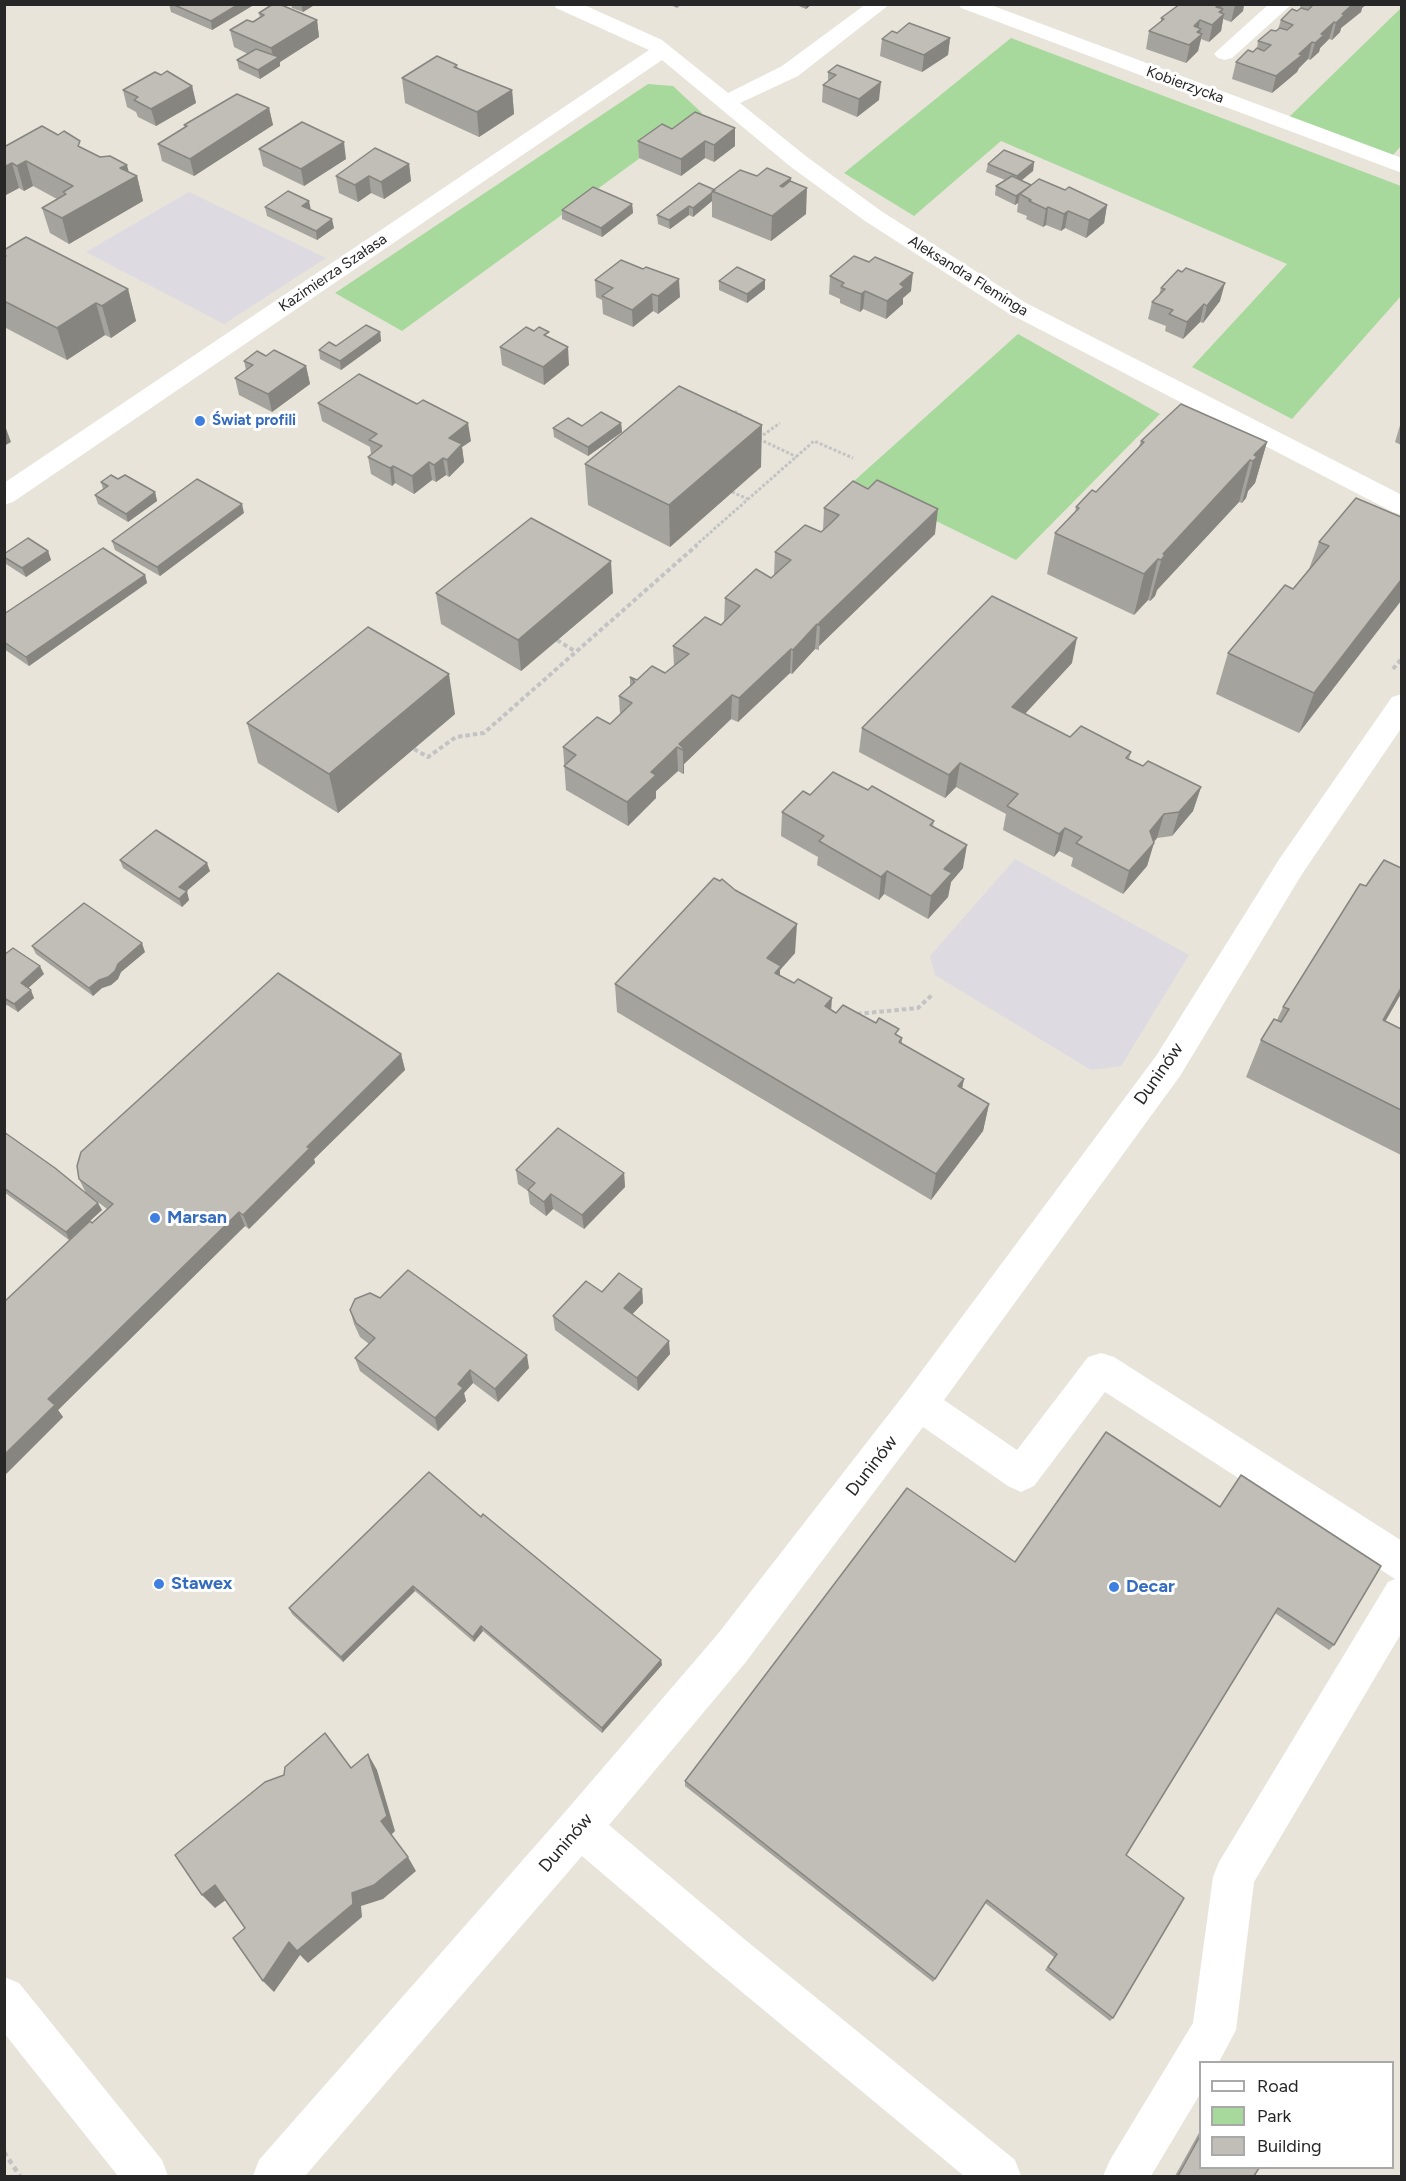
<!DOCTYPE html>
<meta charset="utf-8">
<style>
body{margin:0}
#map{position:relative;width:1406px;height:2181px;overflow:hidden;background:#e8e4da;font-family:Figtree,sans-serif}
canvas{display:block}
.frame{position:absolute;inset:0;border:6px solid #272727;pointer-events:none}
.legend{position:absolute;left:1199px;top:2061px;width:195px;height:108px;box-sizing:border-box;background:#fff;border:2px solid #a9a9a9;margin:0;padding:8px 10px;list-style:none;font-size:18px;color:#272727}
.legend li{display:flex;align-items:center;gap:12px;height:30px}
.legend b{width:30px;border:2px solid #a9a9a9}
</style>
<div id="map">
<canvas width="1406" height="2181"></canvas>
<div class="frame"></div>
<ul class="legend">
<li><b style="height:8px;background:#fff"></b>Road</li>
<li><b style="height:16px;background:#a8d99c"></b>Park</li>
<li><b style="height:16px;background:#c0beb7"></b>Building</li>
</ul>
</div>
<script>
const g = document.querySelector('canvas').getContext('2d');
g.lineJoin = 'round';
function paint(path, color) { g.fillStyle = color; g.fill(path, 'evenodd'); }
function stroke(path, color, width, dash) { g.strokeStyle = color; g.lineWidth = width; g.lineCap = dash ? 'butt' : 'round'; g.setLineDash(dash || []); g.stroke(path); }
function label(font, color, halo, rows, align = 'center') {
  g.font = font + ' Figtree,sans-serif'; g.lineWidth = 6; g.setLineDash([]); g.textBaseline = 'middle'; g.strokeStyle = halo; g.fillStyle = color; for (const [text, x, y, turn = 0] of rows) {
    g.save(); g.translate(x, y); g.rotate((+turn || 0) * Math.PI / 180); g.textAlign = isNaN(turn) ? turn : align; if (halo) g.strokeText(text, 0, 0); g.fillText(text, 0, 0); g.restore();
  }
}
const industrial = new Path2D(`
 M189,192L326,258L224,324L86,252Z
 M1015,859L1189,955L1121,1066L1091,1070L935,975L930,956Z`);
const green = new Path2D(`
 M1401,8V146L1392,156L1289,117Z
 M1011,38L1401,186V296L1292,419L1192,367L1287,264L1001,141L914,216L844,173Z
 M648,84L673,86L702,113L402,331L335,293Z
 M1018,334L1160,414L1016,560L854,481Z`);
const pathFar2 = new Path2D(`
 M731,414L734,411L741,415L738,418
 M759,438L780,423
 M759,439L797,457
 M732,492L748,499
 M695,546L814,441L853,458`);
const pathFar1 = new Path2D(`
 M557,640L576,652
 M1393,669L1402,658
 M414,749L428,757L456,737L484,733L697,545
 M857,1014L918,1008L932,995`);
const path = new Path2D(`
 M4,2152L20,2176`);
const minor = new Path2D(`
 M553,4H582L662,40L728,93L782,66L866,4H890L798,76L740,103L807,157L881,211L1026,303L1402,495V515L1393,512L1008,313L865,221L791,167L662,60L13,502L4,505V483L649,50L556,8Z
 M958,4H988L1402,158V173L961,8Z
 M1269,4H1292L1232,58L1225,60L1218,58L1214,54L1218,50Z
 M1402,694V727L1302,874L1180,1076L944,1400L1017,1450L1088,1357L1101,1353L1114,1357L1402,1541V1632L1254,1882L1236,2030L1219,2062H1200V2094L1151,2176H1103L1110,2160L1193,2023L1213,1877L1219,1862L1388,1582L1395,1579L1105,1392L1034,1486L1021,1492L1008,1486L923,1427L745,1663L609,1825L743,1938L1015,2160L1021,2176H964L713,1968L582,1856L305,2176H253L259,2160L565,1812L717,1635L906,1392L1156,1056L1280,858L1392,697Z
 M4,1977L19,1983L162,2160L168,2176H118L4,2033Z`);
const wall = new Path2D(`
 M169,4H252V6L212,30L171,12Z
 M291,4H316L303,12L292,8Z
 M668,4H682L677,8Z
 M794,4H812L806,9Z
 M1180,4H1244L1243,11L1231,22L1223,19L1221,31L1209,42L1201,39L1198,51L1186,63L1146,49L1149,31L1161,22V18Z
 M1301,4H1367L1362,8L1361,12L1341,28L1340,32L1332,40L1329,39L1320,48L1319,52L1310,60L1308,59L1299,68L1297,72L1272,93L1232,79L1236,62L1253,52L1257,49L1258,41L1278,29L1281,20L1297,11L1300,9Z
 M259,13L317,20L319,37L280,62V66L260,79L239,69L237,60L248,54L234,47L230,30L253,22L260,18Z
 M897,33L950,38L948,55L922,72L880,56L882,39Z
 M457,65L458,69L512,90L514,114L479,137L405,103L402,78Z
 M837,65L879,100L857,117L822,102L823,85L828,81V72Z
 M192,86L196,103L156,126L138,117L136,112L127,107L123,90Z
 M269,108L273,125L194,176L162,161L158,144L185,127L184,125Z
 M735,128V146L714,162L705,158L681,176L639,158L638,141L672,129Z
 M4,147L82,148L137,176L143,201L69,244L50,233L42,208L57,199L33,186L24,191L19,188L4,196Z
 M259,149L346,159L304,186L263,166Z
 M1034,162L1033,171L1021,180L1031,185L1065,190L1107,205L1104,223L1086,238L1065,228L1061,231L1046,225L1043,227L1026,219L1027,216L1017,212L1018,203L1015,205L995,195L996,186L1005,180L986,172L988,164Z
 M409,164L411,181L384,199L371,193L358,202L339,193L336,176Z
 M757,176L791,182L806,214L771,241L712,217V201L693,217L689,215L670,229L658,224L657,215L715,190Z
 M632,204L633,213L602,237L562,219V210Z
 M265,207L310,209L334,228L317,240L267,216Z
 M4,250L128,289L136,321L111,338L105,335L67,360L4,327Z
 M830,276L911,291L903,298V304L886,319L863,309L860,312L840,303V299L829,294Z
 M595,280L680,297L658,314L653,311L633,327L603,314L602,300L596,297Z
 M765,280V289L747,303L719,290V281Z
 M1161,288L1220,301L1203,323L1200,322L1183,339L1165,331L1166,326L1148,319L1152,302L1159,295Z
 M380,332L381,341L341,370L320,359L319,350L336,346Z
 M549,338L569,365L544,385L502,365L500,347Z
 M266,356L306,366L310,384L272,412L239,395L235,378L246,370L244,361Z
 M318,403L471,441L462,447L464,462L449,477L446,475L436,482L432,480L414,494L395,483L392,486L371,474L368,457L371,454L370,447L322,421Z
 M1401,422V445L1395,442Z
 M621,423L622,432L588,456L554,437L553,428Z
 M1141,441L1267,442L1255,483L1248,491L1246,498L1242,503L1239,502L1157,590L1155,596L1150,601L1148,600L1134,615L1047,574L1055,533L1075,513L1076,507L1096,492L1139,447Z
 M585,464L761,467L670,547L588,505Z
 M118,479L155,492L157,501L128,522L98,504L95,495L103,489L101,482Z
 M824,508L935,534L819,646V650L815,649L792,674L790,673L738,722L731,719L684,764V773L683,774L678,771L656,791V798L628,826L566,790L563,747L610,724L620,714L619,696L630,686V677L637,680L665,673L674,666L673,646L721,625L724,622L725,598L771,578L774,575L775,552L823,531Z
 M244,513L160,576L115,550L112,541Z
 M1401,517L1299,733L1216,694L1228,653L1293,589L1309,569L1319,542Z
 M48,551L51,560L26,577L6,564L4,561V554Z
 M145,575L147,583L29,666L4,649V614Z
 M436,593H613L521,671L441,624Z
 M1072,663L1025,714L1070,737L1131,752L1129,759L1143,766L1201,787L1193,811L1172,836L1157,838L1154,842L1147,866L1123,894L1071,866L1073,858L1059,851L1054,857L1003,830L1006,814L956,787L945,798L859,752L862,728Z
 M455,714L338,813L258,763L247,723Z
 M868,790L934,821L933,826L963,868L951,882L948,897L928,919L884,894L879,900L817,865L818,857L781,836L782,812Z
 M120,860L210,871L186,891L189,900L182,907L123,868Z
 M1366,886L1386,1021L1401,1029V1155L1246,1077L1261,1040L1277,1020L1283,1007Z
 M32,946L145,952L121,972L118,979L111,985L102,988L93,996L36,954Z
 M795,953L780,970V975L836,1013L902,1038V1044L964,1079L962,1088L989,1104L983,1131L931,1200L617,1012L615,984Z
 M4,955L44,974L28,988L34,998L18,1012L7,1005L4,1007Z
 M401,1054L405,1070L314,1159L315,1163L249,1229L245,1226L58,1410L63,1417L4,1476V1302L107,1209L94,1199L102,1210L69,1240L4,1192V1132L86,1193L79,1179Z
 M516,1170L624,1173L625,1187L584,1229L553,1209L546,1216L530,1204L528,1191L518,1184Z
 M642,1289L643,1303L632,1314L670,1354L638,1391L555,1330L553,1316L602,1292Z
 M350,1310L529,1368L498,1402L473,1383L464,1393L466,1401L438,1431L360,1371L355,1358L369,1344L360,1337L354,1324Z
 M1106,1432L1334,1645L1329,1650L1275,1613L1126,1855L1113,2018L1110,2021L1045,1970L1054,1957L985,1903L933,1982L685,1786V1781L1015,1562Z
 M481,1517L661,1660L662,1665L602,1733L483,1631L474,1642L415,1591L343,1662L292,1614L289,1608Z
 M1200,2131V2168L1254,2176H1175Z`);
const shadedWall = new Path2D(`
 M239,4H252V6L212,30L211,21Z
 M301,4H316L303,12Z
 M806,4H812L806,9Z
 M1218,4H1222L1221,11L1223,9L1221,17L1224,14L1221,31L1209,42L1216,7Z
 M1244,4L1243,11L1231,22L1235,5Z
 M1353,4H1367L1362,8L1361,12L1341,28L1340,32L1332,40L1336,23L1342,14Z
 M317,20L319,37L280,62V66L260,79L258,70L274,60L271,48Z
 M1200,20L1198,31L1201,29L1199,37L1202,34L1198,51L1186,63L1194,26Z
 M1334,22L1329,39L1320,48L1319,52L1310,60L1315,43L1321,34Z
 M950,38L948,55L922,72L924,55Z
 M1312,42L1308,59L1299,68L1297,72L1272,93L1276,76Z
 M881,82L879,100L857,117L859,99Z
 M192,86L196,103L156,126L151,109Z
 M512,90L514,114L479,137L477,112Z
 M269,108L273,125L194,176L190,159Z
 M735,128V146L714,162V145Z
 M705,141V158L681,176V159Z
 M344,142L346,159L304,186L301,169Z
 M26,161L33,186L24,191L17,166Z
 M1034,162L1033,171L1016,185L1017,176Z
 M12,163L19,188L4,196V167Z
 M409,164L411,181L384,199L381,182Z
 M127,165L131,180L137,176L143,201L69,244L62,218L120,168Z
 M369,176L371,193L358,202L355,185Z
 M791,178L790,202L807,188L806,214L771,241L772,216L780,186Z
 M712,192V201L693,217V208Z
 M1020,194L1018,203L1015,205L1016,196Z
 M309,201L311,210L302,206Z
 M632,204L633,213L602,237L601,228Z
 M1107,205L1104,223L1086,238L1089,220Z
 M689,206V215L670,229L669,220Z
 M1048,207L1046,225L1043,227L1046,209Z
 M1068,211L1065,228L1061,231L1064,214Z
 M332,219L334,228L317,240L316,231Z
 M913,273L911,291L903,298V304L886,319L887,301L900,284Z
 M679,279L680,297L658,314V296Z
 M765,280V289L747,303V294Z
 M1225,283L1220,301L1203,323L1207,306Z
 M128,289L136,321L111,338L102,306Z
 M865,291L863,309L860,312L861,294Z
 M652,294L653,311L633,327L632,310Z
 M96,303L105,335L67,360L57,328Z
 M1204,304L1200,322L1183,339L1187,322Z
 M380,332L381,341L341,370L340,361Z
 M568,347L569,365L544,385L543,367Z
 M306,366L310,384L272,412L268,394Z
 M4,423L11,442L4,446Z
 M468,423L471,441L462,447L464,462L449,477L447,460L449,438Z
 M621,423L622,432L588,456V447Z
 M762,425L761,467L670,547L669,505Z
 M1267,442L1255,483L1248,491L1246,498L1242,503L1253,461L1254,455Z
 M443,458L446,475L436,482L434,465Z
 M1250,460L1239,502L1157,590L1155,596L1150,601L1163,554Z
 M429,462L432,480L414,494L412,476Z
 M393,466L395,483L392,486L390,468Z
 M155,492L157,501L128,522L126,514Z
 M242,504L244,513L160,576L157,567Z
 M938,509L935,534L819,646L820,626L819,623Z
 M48,551L51,560L26,577L22,568Z
 M1158,559L1148,600L1134,615L1144,574Z
 M611,561L613,593L521,671L518,640Z
 M145,575L147,583L29,666L26,657Z
 M1401,580V601L1299,733L1314,693Z
 M817,624L815,649L792,674L793,650Z
 M1077,638L1072,663L1008,732L1012,707Z
 M791,649L790,673L738,722L739,698Z
 M449,674L455,714L338,813L329,774Z
 M732,695L731,719L684,764V773L683,774V750L679,744Z
 M677,747L678,771L656,791V798L628,826L627,802L651,772Z
 M960,763L956,787L945,798L949,775Z
 M1201,787L1193,811L1172,836L1179,812Z
 M1164,814L1157,838L1144,854L1150,831Z
 M1065,828L1059,851L1054,857L1059,834Z
 M1154,843L1147,866L1123,894L1129,871Z
 M967,845L963,868L951,882L948,897L928,919L931,896L944,869Z
 M207,863L210,871L182,895L179,887Z
 M887,871L884,894L879,900L881,877Z
 M187,891L189,900L182,907L179,899Z
 M797,924L795,953L780,970L779,995L767,958Z
 M142,943L145,952L121,972L118,979L111,985L102,988L93,996L89,988Z
 M40,966L44,974L25,991L21,983Z
 M1401,988V994L1365,1057L1383,1020Z
 M31,990L34,998L18,1012L14,1004Z
 M832,998L830,1027L825,1006Z
 M401,1054L405,1070L314,1159L315,1163L249,1229L243,1215L307,1147Z
 M964,1079L958,1107V1086Z
 M989,1104L983,1131L931,1200L936,1174Z
 M624,1173L625,1187L584,1229L582,1215Z
 M551,1194L553,1209L546,1216L544,1202Z
 M98,1203L102,1210L69,1240L66,1232Z
 M239,1212L245,1226L58,1410L63,1417L4,1476V1455L48,1399Z
 M642,1289L643,1303L625,1322L624,1308Z
 M669,1341L670,1354L638,1391L637,1378Z
 M527,1355L529,1368L498,1402L495,1389Z
 M470,1370L473,1383L464,1393L466,1401L438,1431L435,1418L458,1384Z
 M413,1586L415,1591L343,1662L341,1657Z
 M481,1626L483,1631L474,1642L473,1637Z
 M661,1660L662,1665L602,1733V1728Z
 M368,1754L377,1770L395,1831L390,1836L381,1821Z
 M408,1857L416,1871L383,1899L361,1906L362,1917L308,1963L300,1955L274,1992L263,1981L289,1942L352,1893Z
 M215,1885L227,1899L215,1908L202,1895Z`);
const building = new Path2D(`
 M172,4H239L211,21Z
 M273,4H279L317,20L271,48L230,30L247,20L253,22L264,15L259,13Z
 M1180,4H1218L1216,7L1223,9L1219,12L1224,14L1212,25L1200,20L1194,26L1201,29L1197,32L1202,34L1189,45L1149,31L1164,19L1161,18Z
 M1314,4H1353L1342,14H1345L1336,23L1334,22L1321,34L1324,35L1315,43L1312,42L1299,54L1302,55L1276,76L1236,62L1248,50L1253,52L1257,48L1264,51L1271,45L1258,41L1271,30L1276,31L1280,28L1287,30L1293,25L1281,20L1292,9L1297,11L1301,8L1308,10Z
 M909,23L950,38L924,55L882,39L892,31L897,33Z
 M256,49L279,57L258,70L237,60Z
 M437,56L457,65L454,67L512,90L477,112L402,78Z
 M837,65L881,82L859,99L823,85L836,75L828,72Z
 M167,71L192,86L151,109L134,100L138,97L123,90L155,72L161,75Z
 M237,94L269,108L190,159L158,144L187,126L184,125Z
 M695,112L735,128L714,145L705,141L681,159L638,141L662,124L672,129Z
 M302,122L344,142L301,169L259,149Z
 M42,126L58,135L64,131L80,141L78,146L100,157L110,156L127,165L120,168L137,176L62,218L42,208L66,194L63,192L73,186L26,161L17,166L12,163L4,167V147Z
 M375,148L409,164L381,182L369,176L355,185L336,176Z
 M1004,150L1034,162L1017,176L988,164Z
 M767,168L791,178L780,186L783,187L790,181L807,188L772,216L712,191L740,170L757,176Z
 M1012,176L1031,185L1016,196L996,186Z
 M1039,179L1065,190L1069,187L1107,205L1089,220L1068,211L1064,214L1048,207L1046,209L1029,201L1031,200L1020,194Z
 M699,183L715,190L693,208L689,206L669,220L657,215Z
 M593,187L632,204L601,228L562,210Z
 M288,191L309,201L302,206L332,219L316,231L265,207Z
 M26,237L128,289L102,306L96,303L57,328L4,301V257L6,256L4,255V250Z
 M854,256L869,262L875,257L913,273L900,284L904,287L887,301L865,291L861,294L841,286L844,283L830,276Z
 M621,260L643,269L646,267L679,279L658,296L652,294L632,310L602,296L613,288L595,280Z
 M737,267L765,280L747,294L719,281Z
 M1186,268L1225,283L1207,306L1204,304L1187,322L1169,314L1173,310L1152,302L1165,289L1161,288L1178,270L1182,272Z
 M366,325L380,332L340,361L319,350L329,342L336,346Z
 M526,327L534,331L539,327L549,332L544,335L568,347L543,367L500,347Z
 M274,350L306,366L268,394L235,378L253,365L244,361L257,351L266,356Z
 M359,374L417,404L423,400L468,423L449,438L462,444L447,460L443,458L434,465L429,462L412,476L393,466L390,468L368,457L382,446L369,440L377,434L318,403Z
 M679,386L762,425L669,505L585,464Z
 M1181,404L1267,442L1254,455L1257,457L1253,461L1250,460L1163,554L1165,555L1161,560L1158,559L1144,574L1055,533L1079,508L1076,507L1092,490L1096,492L1144,442L1141,441Z
 M601,412L621,423L588,447L553,428L568,418L582,426Z
 M111,475L118,479L125,475L155,492L126,514L95,495L108,486L101,482Z
 M197,479L242,504L157,567L112,541Z
 M877,480L938,509L819,623L820,626L817,624L793,650L791,649L739,698L732,695L679,744L684,749L683,750L677,747L651,772L656,775L627,802L564,766L576,755L563,747L597,717L610,724L632,703L619,696L635,682L630,677L637,680L652,666L665,673L689,654L673,646L705,617L721,625L740,606L725,598L756,569L771,578L791,560L775,552L805,525L821,532L829,525L839,515L824,508L853,481L868,489Z
 M1356,498L1401,517V580L1314,693L1228,653L1285,585L1293,589L1329,546L1319,542Z
 M531,518L611,561L518,640L436,593Z
 M28,538L48,551L22,568L4,557V554Z
 M103,548L145,575L26,657L4,642V614Z
 M992,596L1077,638L1012,707L1070,737L1081,726L1131,752L1126,758L1143,766L1148,761L1201,787L1179,812L1164,814L1150,831L1154,843L1129,871L1076,843L1082,837L1065,828L1059,834L1007,806L1018,794L960,763L949,775L862,728Z
 M368,627L449,674L329,774L247,723Z
 M833,772L868,790L872,786L934,821L930,825L967,845L944,869L952,873L931,896L887,871L881,877L819,841L824,836L782,812L803,791L810,795Z
 M156,830L207,863L179,887L187,891L179,899L120,860Z
 M1384,860L1401,868V988L1383,1020L1401,1029V1110L1261,1040L1274,1019L1281,1022L1289,1009L1283,1007L1308,967L1360,884L1366,886Z
 M714,878L720,881L722,879L735,890L797,924L767,958L781,966L775,973L794,983L798,979L832,998L825,1006L836,1013L843,1005L876,1023L879,1018L899,1029L895,1034L902,1038L899,1042L964,1079L958,1086L989,1104L936,1174L615,984Z
 M84,903L142,943L118,964L115,971L108,977L99,980L89,988L32,946Z
 M13,948L40,966L21,983L31,990L14,1004L4,998V955Z
 M278,973L401,1054L307,1147L310,1148L243,1215L239,1212L48,1399L55,1405L4,1455V1302L90,1221L92,1223L113,1204L79,1179L77,1166L81,1152Z
 M558,1128L624,1173L582,1215L551,1194L544,1202L528,1190L535,1183L516,1170Z
 M4,1132L55,1168L98,1203L66,1232L4,1188Z
 M408,1270L527,1355L495,1389L470,1370L458,1384L463,1388L435,1418L355,1358L375,1338L356,1323L350,1310L355,1299L370,1293L380,1298Z
 M619,1273L642,1289L624,1308L669,1341L637,1378L553,1316L586,1281L602,1292Z
 M1106,1432L1220,1507L1241,1475L1381,1566L1334,1645L1278,1608L1126,1855L1184,1898L1113,2018L1048,1967L1057,1954L987,1900L935,1979L685,1781L907,1488L1015,1562Z
 M429,1472L481,1517L483,1514L661,1660L602,1728L481,1626L473,1637L413,1586L341,1657L289,1608Z
 M325,1733L351,1768L368,1754L387,1816L381,1821L408,1857L374,1885L352,1893L353,1904L297,1951L289,1942L263,1981L233,1938L245,1928L215,1885L202,1895L175,1855L265,1782L284,1775L285,1767Z
 M1200,2136V2168H1259L1254,2176H1178Z`);
const markers = [
 [200,421,6,"#3f7fe0"],
 [155,1218,6,"#3f7fe0"],
 [159,1584,6,"#3f7fe0"],
 [1114,1587,6,"#3f7fe0"]
];
const farStreetnames = [
 ["Kobierzycka",1185,85,20],
 ["Kazimierza Szałasa",333,273,-34],
 ["Aleksandra Fleminga",968,276,32]
];
const farShopnames = [
 ["Świat profili",212,421]
];
const streetNames = [
 ["Duninów",1159,1074,-55],
 ["Duninów",872,1466,-52],
 ["Duninów",566,1843,-49]
];
const shopNames = [
 ["Marsan",167,1218],
 ["Stawex",171,1584],
 ["Decar",1126,1587]
];
paint(industrial, '#dddae1');
paint(green, '#a8d99c');
stroke(pathFar2, '#c3c3c3', 3, [3, 2]);
stroke(pathFar1, '#c3c3c3', 4, [4.5, 3]);
stroke(path, '#c3c3c3', 4.5, [5, 4]);
paint(minor, '#fff');
paint(wall, '#a5a39d');
paint(shadedWall, '#868580');
paint(building, '#c0beb7');
stroke(building, '#868580', 1.5);
for (const [x, y, r, color] of markers) { const dot = new Path2D(); dot.arc(x, y, r, 0, 2 * Math.PI); g.fillStyle = color; g.fill(dot); stroke(dot, '#fff', 2); }
label('15px', '#272727', '#fff', farStreetnames);
label('bold 15px', '#366cbe', '#fff', farShopnames, 'left');
label('18px', '#272727', '#fff', streetNames);
label('bold 18px', '#366cbe', '#fff', shopNames, 'left');
</script>
